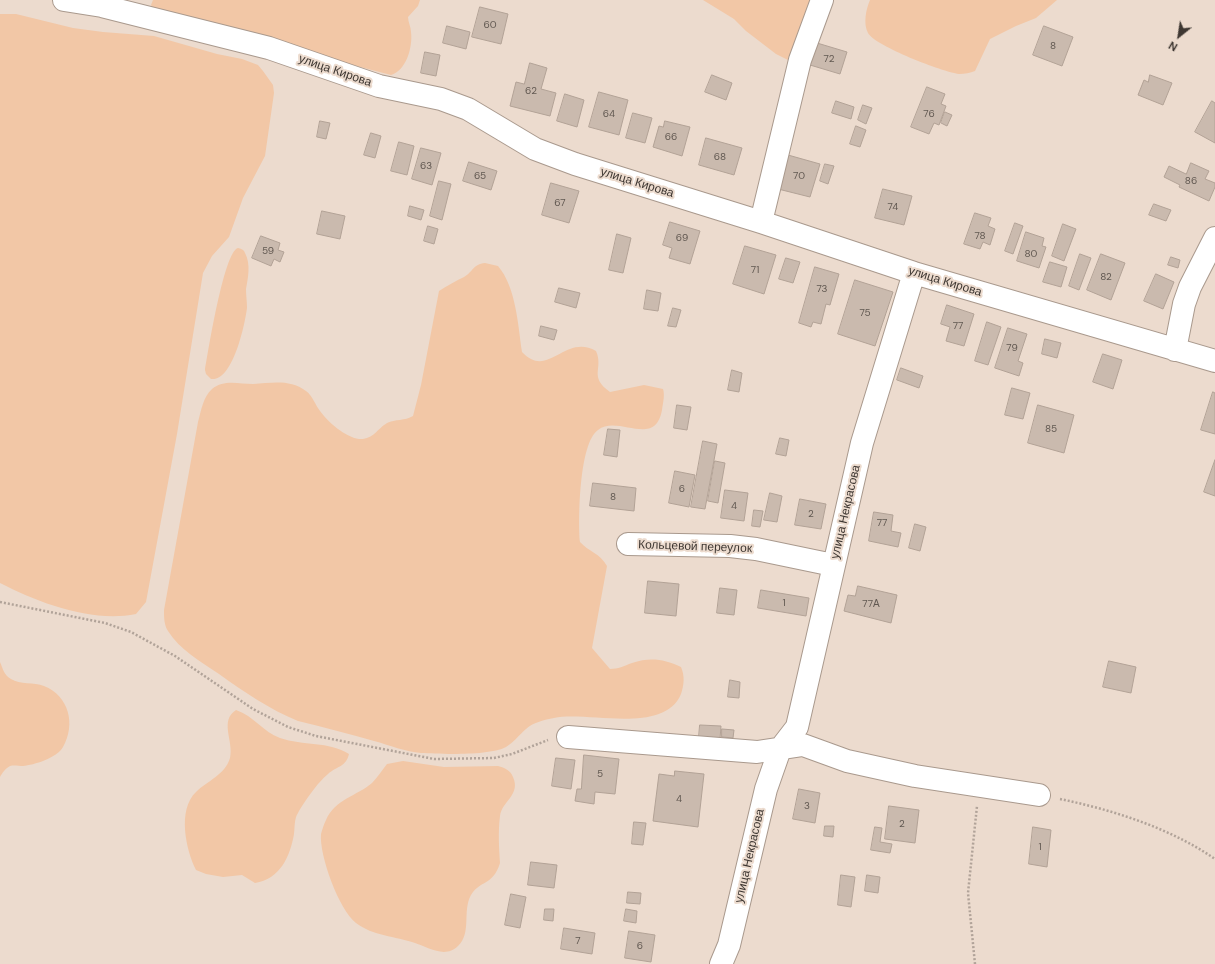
<!DOCTYPE html>
<meta charset="utf-8">
<style>
body{margin:0}
#map{position:relative;width:1215px;height:964px;overflow:hidden;background:#ecdbce;font-family:"DM Sans",sans-serif}
canvas{display:block}
.north{position:absolute;left:1159px;top:16px;width:40px;height:40px;-webkit-text-stroke:3px #ecdbce;paint-order:stroke;rotate:210deg;font-size:11px;font-weight:700;line-height:16px;text-align:center;color:#3e3732}
.north::after{content:'';display:block;margin:auto;width:14px;height:18px;background:#3e3732;clip-path:polygon(50% 0,100% 100%,50% 72%,0 100%)}
</style>
<div id="map">
<canvas width="1215" height="964"></canvas>
<div class="north">N</div>
</div>
<script>
const g = document.querySelector('canvas').getContext('2d');
g.lineJoin = 'round';
function paint(path, color) { g.fillStyle = color; g.fill(path, 'evenodd'); }
function stroke(path, color, width, dash) { g.strokeStyle = color; g.lineWidth = width; g.lineCap = dash ? 'butt' : 'round'; g.setLineDash(dash || []); g.stroke(path); }
function label(font, color, halo, rows, align = 'center') {
  g.font = font + ' "DM Sans",sans-serif'; g.lineWidth = 4; g.setLineDash([]); g.textBaseline = 'middle'; g.strokeStyle = halo; g.fillStyle = color; for (const [text, x, y, turn = 0] of rows) {
    g.save(); g.translate(x, y); g.rotate((+turn || 0) * Math.PI / 180); g.textAlign = isNaN(turn) ? turn : align; if (halo) g.strokeText(text, 0, 0); g.fillText(text, 0, 0); g.restore();
  }
}
const green = new Path2D(`
 M153,0H420L418,6L408,17C408,22 411,27 411,32C413,47 406,71 391,75L165,16L155,11L151,5Z
 M703,0H814L793,55L788,60L776,54L746,31L734,19Z
 M870,0H1057L1036,18L1016,26L990,39L975,71C970,73 965,74 959,74C943,72 875,46 868,33C863,24 866,9 870,0Z
 M0,14H16L73,28L103,32L154,36L217,54L242,59L258,65L263,71L273,85L274,93L265,156L243,198L229,237L212,256L203,273L177,434L146,602L136,614C92,623 39,603 0,583Z
 M238,248C242,249 244,250 245,253C251,264 248,278 246,289C246,295 247,302 247,308C245,324 233,382 211,379L206,374L205,370C208,353 224,251 238,248Z
 M485,263L498,266C516,287 518,325 522,352C548,380 565,333 596,351C604,369 588,376 610,392L644,385L663,389C665,395 663,403 662,410C655,449 618,414 598,430C579,443 578,520 580,542C589,552 600,553 607,566L592,648L610,669C618,669 624,666 632,663C650,657 664,659 681,667C685,676 684,685 681,694C664,735 588,711 554,718C544,720 534,722 526,729C519,735 514,742 506,747C489,756 441,754 421,753C406,752 389,745 374,741C349,734 324,727 298,721C269,709 244,692 219,674C200,661 180,650 168,631C164,625 164,617 164,610L198,422C201,411 203,397 212,389C224,379 239,384 253,384C272,383 290,379 306,391C313,396 315,405 320,411C328,422 345,437 359,439C373,440 377,429 387,423C395,419 405,421 413,416L421,385L439,291C447,286 455,281 464,277C473,272 473,264 485,263Z
 M0,662C3,669 4,675 11,679C20,685 34,682 44,686C69,696 76,724 63,747C57,758 34,765 23,766C19,766 14,765 10,766C6,768 2,773 0,777Z
 M236,710C254,716 263,732 280,738C303,746 329,741 349,754C346,767 337,766 328,774C318,782 304,802 298,813C294,819 295,827 294,834C290,857 280,879 255,883L242,875L223,877L206,874L196,870C186,850 177,810 196,792C207,781 225,775 230,758C234,741 219,721 236,710Z
 M403,761L444,767L498,766C505,768 510,770 513,777C521,795 502,801 500,816C498,832 499,847 500,863C493,886 480,880 471,895C462,911 472,933 458,946C445,959 428,947 415,943C395,936 373,936 356,923C339,910 319,855 321,834C322,830 324,824 326,820C335,799 357,796 372,783C378,777 382,770 387,764Z`);
const building = new Path2D(`
 M480,7L508,14L501,44L472,37Z
 M447,26L470,32L466,49L443,43Z
 M1044,26L1073,37L1062,66L1033,55Z
 M817,43L847,52L840,74L810,65Z
 M425,52L440,55L436,76L421,73Z
 M530,63L547,68L541,89L556,93L550,116L510,106L516,82L524,84Z
 M712,75L732,83L726,100L705,92Z
 M1150,75L1172,83L1163,105L1138,95L1144,80L1148,82Z
 M927,87L945,94L941,104L946,106L939,125L934,123L929,134L911,127Z
 M599,92L628,100L619,135L589,127Z
 M565,94L584,100L577,127L557,121Z
 M836,101L854,107L851,119L832,113Z
 M1212,101L1215,103V143L1195,132Z
 M863,105L872,108L866,124L858,120Z
 M945,112L952,115L947,126L941,123Z
 M633,113L652,118L645,143L626,138Z
 M320,121L330,123L326,139L317,137Z
 M665,121L690,127L682,156L653,147L659,126L663,127Z
 M856,126L866,130L860,147L850,144Z
 M371,133L381,136L375,158L364,155Z
 M706,138L742,148L734,175L699,165Z
 M399,142L414,146L407,175L391,171Z
 M421,148L441,153L432,185L412,179Z
 M788,155L820,164L810,197L778,189Z
 M469,162L497,171L491,190L463,181Z
 M1191,163L1209,171L1205,179L1215,183V187L1209,201L1179,187L1180,185L1164,177L1169,166L1186,174Z
 M825,164L834,166L828,184L820,181Z
 M439,181L451,184L442,220L430,216Z
 M551,183L579,191L569,223L542,215Z
 M883,189L912,196L904,225L875,218Z
 M1154,204L1171,210L1166,221L1149,215Z
 M410,206L424,210L421,220L408,216Z
 M322,211L345,216L340,239L317,234Z
 M975,213L991,218L988,226L995,229L990,245L983,242L980,249L964,244Z
 M670,222L700,231L690,264L669,258L672,248L663,245Z
 M1015,223L1023,226L1013,254L1005,251Z
 M1063,224L1076,229L1064,261L1052,256Z
 M428,226L438,229L434,244L424,241Z
 M1026,232L1044,238L1042,246L1046,247L1039,268L1017,261Z
 M617,234L631,238L623,273L609,270Z
 M261,236L280,243L278,250L284,252L280,262L274,259L271,266L252,258Z
 M745,246L776,255L764,294L733,284Z
 M1080,254L1091,258L1079,290L1069,286Z
 M1101,254L1125,263L1111,300L1087,290Z
 M1171,257L1180,260L1178,268L1168,265Z
 M786,258L800,262L793,283L779,279Z
 M1050,262L1067,267L1061,287L1043,282Z
 M815,267L839,274L830,305L826,304L821,324L813,322L811,327L799,323Z
 M1156,274L1174,282L1163,309L1144,301Z
 M855,280L893,292L875,346L838,334Z
 M559,288L580,293L576,308L555,302Z
 M647,290L661,293L658,311L644,309Z
 M947,305L974,314L964,346L946,341L950,327L941,324Z
 M673,308L681,310L676,327L668,326Z
 M987,322L1001,327L988,365L975,361Z
 M541,326L557,330L554,340L539,336Z
 M1008,328L1027,334L1018,361L1023,363L1019,376L995,368Z
 M1045,339L1061,343L1057,358L1042,354Z
 M1103,354L1122,360L1113,389L1093,382Z
 M901,368L923,376L919,388L897,380Z
 M732,370L742,373L739,392L728,390Z
 M1012,388L1030,393L1023,419L1005,415Z
 M1213,392L1215,393V434L1201,430Z
 M677,405L691,407L687,430L674,428Z
 M1038,405L1074,415L1064,453L1028,443Z
 M608,429L620,430L617,457L604,455Z
 M780,438L789,440L786,456L776,454Z
 M703,441L717,444L705,509L691,507Z
 M1215,460V496L1204,492Z
 M715,461L725,463L718,503L708,501Z
 M675,471L695,475L689,507L669,503Z
 M593,483L636,488L634,511L590,506Z
 M725,490L748,493L744,521L721,518Z
 M770,493L782,496L777,522L764,520Z
 M800,499L826,504L821,529L795,525Z
 M754,510L763,511L760,527L752,526Z
 M874,512L893,515L891,531L901,533L898,547L869,541Z
 M915,524L926,527L920,551L909,548Z
 M648,581L679,584L676,616L645,613Z
 M858,586L897,595L891,623L844,611L848,595L855,596Z
 M720,588L737,590L734,615L717,613Z
 M761,590L809,598L806,616L758,608Z
 M1109,661L1136,667L1131,693L1103,687Z
 M730,680L740,682L739,698L728,697Z
 M700,725L721,726L720,739L699,737Z
 M722,729L734,730L733,738L722,737Z
 M584,755L619,759L615,794L595,792L594,804L575,801L577,789H581Z
 M556,758L575,760L571,789L552,786Z
 M675,771L704,774L698,827L653,821L659,774L674,776Z
 M799,789L820,793L815,823L793,819Z
 M889,806L919,810L915,843L885,839Z
 M634,822L646,823L643,845L632,844Z
 M825,826H834L833,837L824,836Z
 M875,827L882,828L880,842L892,844L890,853L871,850Z
 M1033,827L1051,830L1047,867L1029,864Z
 M531,862L557,865L554,888L528,885Z
 M841,875L855,877L851,907L838,905Z
 M867,875L880,877L878,893L865,891Z
 M628,892L641,893L640,904L627,903Z
 M511,894L526,897L520,928L505,925Z
 M545,909H554L553,921L544,920Z
 M626,909L637,911L636,923L624,921Z
 M564,928L595,933L592,954L561,949Z
 M629,931L655,935L651,962L625,958Z`);
const path = new Path2D(`
 M0,602L105,623L131,632L175,656L253,709L288,727L316,736L434,759L494,758L512,754L548,740
 M1060,799C1113,810 1170,828 1215,859
 M975,964L968,893L977,806`);
const minor = new Path2D(`
 M64,0L102,6L269,48L379,86L441,99L468,109L535,149L575,164L761,222L914,273L1215,361
 M761,222L800,60L822,0
 M1175,350L1184,304L1190,287L1215,238
 M628,544L730,546L756,549L833,565
 M568,737L757,752L803,745L847,761L915,776L1039,795
 M721,964L729,945L766,789L780,749L797,727L862,443L914,273`);
const numberNames = [
 ["60",490,25],
 ["8",1053,46],
 ["72",829,59],
 ["62",531,91],
 ["64",609,114],
 ["76",929,114],
 ["66",671,137],
 ["68",720,157],
 ["63",426,166],
 ["65",480,176],
 ["70",799,176],
 ["86",1191,181],
 ["67",560,203],
 ["74",893,207],
 ["78",980,236],
 ["69",682,238],
 ["59",268,251],
 ["80",1031,254],
 ["71",755,270],
 ["82",1106,277],
 ["73",822,289],
 ["75",865,313],
 ["77",958,326],
 ["79",1012,348],
 ["85",1051,429],
 ["6",682,489],
 ["8",613,497],
 ["4",734,506],
 ["2",811,514],
 ["77",882,523],
 ["1",784,603],
 ["77А",871,604],
 ["5",600,774],
 ["4",679,799],
 ["3",807,806],
 ["2",902,824],
 ["1",1040,847],
 ["7",578,941],
 ["6",640,946]
];
const streetNames = [
 ["улица Кирова",335,71,19],
 ["улица Кирова",637,183,17],
 ["улица Кирова",945,282,17],
 ["улица Некрасова",846,512,-77],
 ["Кольцевой переулок",695,547,2],
 ["улица Некрасова",750,856,-77]
];
paint(green, '#f2c7a6');
paint(building, '#cabaae');
stroke(building, '#b2a296', 1);
stroke(minor, '#a9998d', 24);
stroke(path, '#b1a399', 2.5, [2, 2]);
stroke(minor, '#fff', 22);
label('10px', '#615851', null, numberNames);
label('12px', '#3e3732', '#ecdbce', streetNames);
</script>
